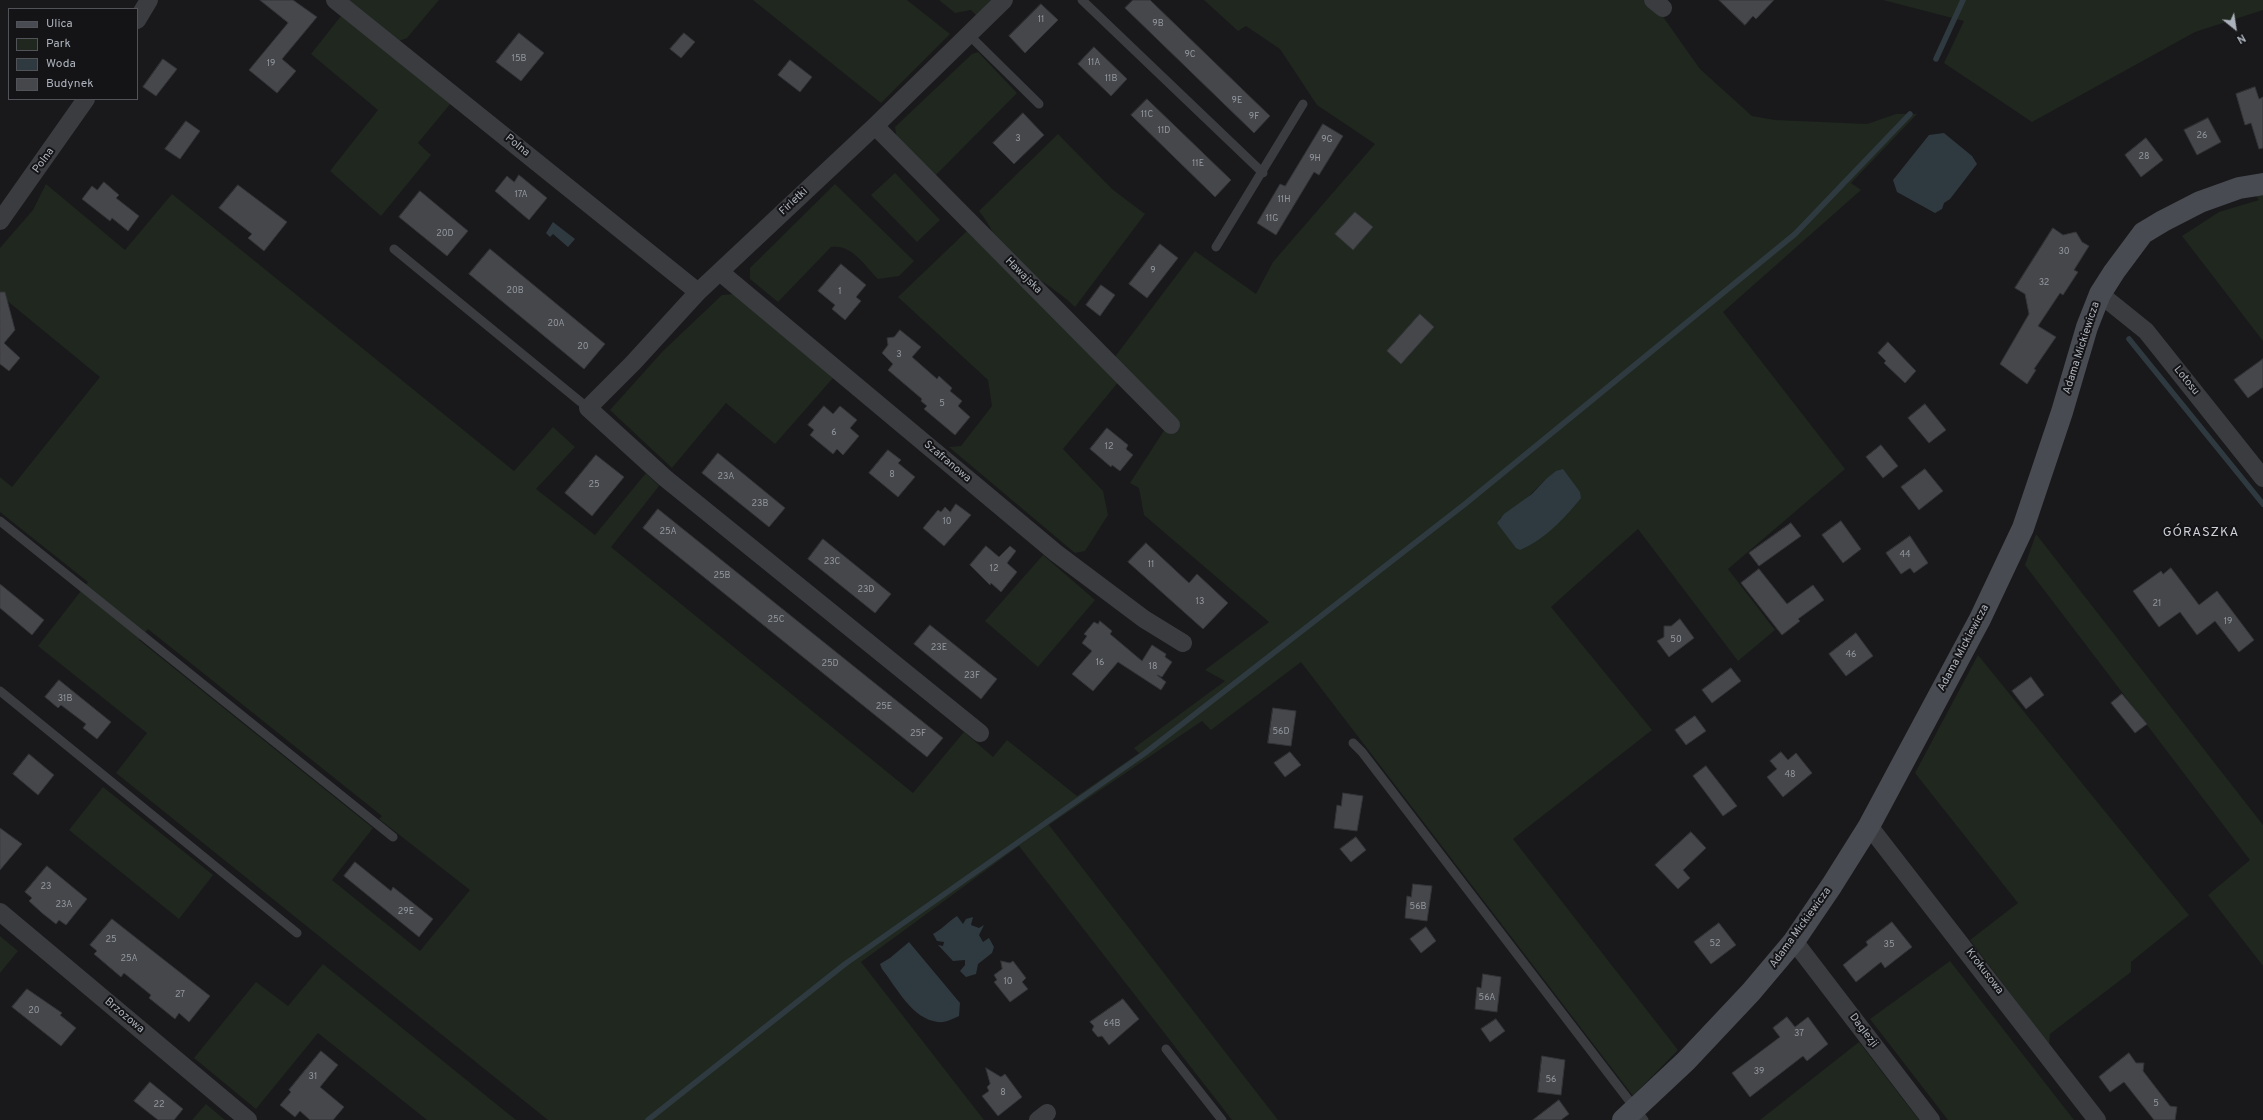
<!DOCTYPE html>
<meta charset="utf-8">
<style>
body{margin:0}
#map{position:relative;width:2263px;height:1120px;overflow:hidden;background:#19191b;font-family:Overpass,sans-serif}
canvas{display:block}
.legend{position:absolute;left:8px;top:8px;width:130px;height:92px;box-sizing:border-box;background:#141417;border:1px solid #515359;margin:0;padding:5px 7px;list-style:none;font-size:12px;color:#acb2bb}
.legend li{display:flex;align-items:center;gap:8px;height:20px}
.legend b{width:20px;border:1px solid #515359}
.north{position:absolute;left:2215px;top:8px;width:40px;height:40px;-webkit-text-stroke:3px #141417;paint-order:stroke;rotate:150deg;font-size:11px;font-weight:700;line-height:16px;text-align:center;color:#acb2bb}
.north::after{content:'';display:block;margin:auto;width:14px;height:18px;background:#acb2bb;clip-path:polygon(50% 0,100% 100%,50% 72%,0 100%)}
</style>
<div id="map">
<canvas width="2263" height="1120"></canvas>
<ul class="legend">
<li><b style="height:5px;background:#484b51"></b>Ulica</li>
<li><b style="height:11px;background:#1f271f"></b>Park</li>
<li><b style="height:11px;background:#2f3a40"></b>Woda</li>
<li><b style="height:11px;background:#46474b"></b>Budynek</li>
</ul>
<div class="north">N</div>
</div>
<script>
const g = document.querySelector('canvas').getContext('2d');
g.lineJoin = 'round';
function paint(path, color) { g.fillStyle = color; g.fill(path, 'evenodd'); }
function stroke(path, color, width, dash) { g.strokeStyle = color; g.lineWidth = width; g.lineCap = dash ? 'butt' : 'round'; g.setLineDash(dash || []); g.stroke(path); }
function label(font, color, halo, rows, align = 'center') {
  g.font = font + ' Overpass,sans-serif'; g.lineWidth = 4; g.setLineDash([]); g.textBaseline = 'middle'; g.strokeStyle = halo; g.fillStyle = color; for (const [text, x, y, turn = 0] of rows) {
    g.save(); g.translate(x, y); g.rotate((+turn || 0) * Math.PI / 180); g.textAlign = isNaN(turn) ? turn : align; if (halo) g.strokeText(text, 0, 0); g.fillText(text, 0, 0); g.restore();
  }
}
const green = new Path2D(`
 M348,0H439L407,38L399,41Z
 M753,0H907L950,34L881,103Z
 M939,0H994L977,16L971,10L955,13Z
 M1204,0H1643L1661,14L1700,69L1752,116L1775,120L1867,124L1896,114H1917L1851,183L1861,190L1723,312L1845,469L1728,569L1775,630L1738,661L1638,529L1551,607L1652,730L1513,839L1678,1050L1633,1096L1301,662L1211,730L1202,721L1049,825L1278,1120H1232L1019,846L861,962L984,1120H548L116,773L147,733L38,646L88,582L0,512V477L12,487L100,377L0,295V248L33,210L46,184L125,250L172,194L514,471L553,427L575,447L536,489L595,535L646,473L659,486L611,547L913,793L964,732L993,757L1007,740L1077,796L1139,753L1134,748L1225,681L1205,670L1269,622L1144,515L1139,488L1130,483L1165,429L1114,358L1195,251L1256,294L1273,262L1375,144L1317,105L1280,49L1246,26L1238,31ZM1546,479L1568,514L1524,548L1499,519L1522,503ZM148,629L382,816L379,819L470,890L420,951L332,880L373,828L139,640Z
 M1883,0H2263V10L2195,32L2032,122L1944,63L1964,21Z
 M341,16L451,103L418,143L431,155L381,216L330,171L378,110L311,54Z
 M978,52L1017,93L934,177L897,140L895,127L972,54Z
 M1058,134L1112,189L1145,214L1075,307C1055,287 1028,275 1009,255C997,243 990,224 979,211Z
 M895,173L940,220L917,242L871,195Z
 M835,184L914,261L899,276L878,279C864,265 852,244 831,247L778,302L750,279V268Z
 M2263,193V341L2182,236L2219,212L2259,200L2255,195Z
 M967,231L1120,380L1063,449L1103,491L1108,515L1085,551L1075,553L949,447L961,446L992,406L988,380L898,297Z
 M734,294L833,378L775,444L726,403L672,468L610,410L663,351L722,295Z
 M2036,534L2263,825V966L2208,895L2250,860L2025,565Z
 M1043,555L1095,600L1038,667L985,621Z
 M1978,655L2189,915L2131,962V972L2050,1034L2049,1045L1970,940L2018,903L1915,773Z
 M103,787L213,875L179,919L69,830Z
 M0,936L18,951L0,973Z
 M1950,961L2074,1120H1948L1870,1019Z
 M323,964L516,1120H427L318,1033L256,1109L194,1058L256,982L288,1006Z
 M1859,1042L1919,1120H1760Z
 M206,1104L225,1120H192Z`);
const water = new Path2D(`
 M1944,133L1972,156L1977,164L1950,199L1944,203L1942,209L1935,213L1897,192L1893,180L1929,135Z
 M553,222L575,239L568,247L553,234L550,237L546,233Z
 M1563,469L1580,492L1581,498C1565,518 1544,540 1520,550L1516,548L1497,523L1504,514L1532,494L1546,479L1556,471Z
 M957,916L963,924L966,919L973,917L971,925L979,928L984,925L979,935L983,942L989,938L994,947L992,953L978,964L976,974L966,977L960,971L965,965V960L953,961L938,945L943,946L944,942L937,941L933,934C941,930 948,922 957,916Z
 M909,942L960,1003L959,1016C953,1019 945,1023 938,1022C912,1019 897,988 882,969L880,964L890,958Z`);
const stream = new Path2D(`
 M1936,59L1963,0
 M2129,339L2263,504
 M648,1120L845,964L1145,753L1465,504L1795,234L1910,114`);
const building = new Path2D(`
 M260,0H293L317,17L282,59L296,71L277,93L249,70L288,23Z
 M1133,0H1150L1270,116L1254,133L1125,8Z
 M1719,0H1774L1756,19L1753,16L1745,25Z
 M1041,4L1058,20L1025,53L1009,36Z
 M519,33L544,53L521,81L496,62Z
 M684,33L695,42L681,58L670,49Z
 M1094,47L1127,79L1111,96L1078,64Z
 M163,59L177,69L156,96L143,87Z
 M790,60L812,77L800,92L778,75Z
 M2255,87L2259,99L2263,97V148L2259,149L2251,123L2245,125L2236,94Z
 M1147,99L1231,180L1215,197L1131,115Z
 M1023,113L1044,135L1014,164L993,143Z
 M2208,118L2221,142L2197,155L2184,130Z
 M186,121L200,131L180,159L165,149Z
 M1323,124L1343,136L1319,175L1314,172L1276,235L1257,223L1280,184L1285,186Z
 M2146,138L2163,160L2141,177L2125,155Z
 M519,175L547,198L529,220L495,191L507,176L514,182Z
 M104,182L119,195L116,198L139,216L128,231L112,218L110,221L82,199L92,186L97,190Z
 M238,185L287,222L264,251L248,238L252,234L219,208Z
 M420,191L468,231L447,256L399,217Z
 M1355,212L1373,227L1353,250L1335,234Z
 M2053,228L2063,235L2076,232L2082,242L2089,246L2074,270L2078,272L2063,295L2060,293L2038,326L2056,337L2034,369L2036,370L2027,384L2000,364L2029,314L2025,294L2015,288Z
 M1160,244L1178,258L1147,298L1129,284Z
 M490,249L605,344L584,369L469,274Z
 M841,264L866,285L856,297L861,301L845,320L832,309L835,305L818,291Z
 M1101,285L1115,295L1100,316L1086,305Z
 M0,292H5L15,330L4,343L20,358L9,371L0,364Z
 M1420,314L1434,327L1401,364L1387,351Z
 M900,330L921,347L912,357L937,379L939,376L952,388L950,391L962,401L958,406L970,417L955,435L924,409L927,406L921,401L922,399L888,370L893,364L882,353L888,345L887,338L894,337Z
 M1888,342L1916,371L1905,383L1884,363L1886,361L1878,353Z
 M2263,359V387L2248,398L2234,380Z
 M1925,404L1946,430L1929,443L1908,418Z
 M824,406L833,414L840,406L857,420L850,428L859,436L843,455L837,449L833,454L810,435L814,430L808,425Z
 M1107,428L1128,445L1126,449L1133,455L1120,471L1112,465L1111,467L1090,449Z
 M1881,445L1898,466L1883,478L1866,457Z
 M888,450L901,460L898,463L915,477L898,497L869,473Z
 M718,453L785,508L769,527L702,473Z
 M596,455L624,477L592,516L565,493Z
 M1925,469L1943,491L1919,510L1901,487Z
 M956,504L971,515L944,546L923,528L938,510L941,512L945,507L950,512Z
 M658,509L943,738L927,757L643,528Z
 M1841,521L1861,549L1843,563L1822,535Z
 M1791,523L1801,536L1759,566L1749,553Z
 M1910,536L1928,563L1914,573L1910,568L1901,574L1886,553Z
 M823,539L891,594L875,613L808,559Z
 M1146,543L1189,583L1197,574L1228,603L1203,629L1128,562Z
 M986,546L999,557L1010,546L1016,551L1007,563L1017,572L1001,592L991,583L990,585L970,565Z
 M2171,568L2199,605L2217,591L2254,640L2239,652L2215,621L2197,635L2180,612L2159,627L2133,591L2161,571L2163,574Z
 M1759,569L1787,604L1813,585L1824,600L1798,619L1800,621L1782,635L1741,583Z
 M0,584L44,620L32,635L0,608Z
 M1680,619L1694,638L1669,657L1657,641L1664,637V626H1671Z
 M1100,621L1112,631L1110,634L1142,661L1152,645L1166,654L1165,657L1172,662L1162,677L1157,675L1166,682L1161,690L1118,662L1093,691L1072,674L1092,651L1082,643L1087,636L1084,634L1094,622L1098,624Z
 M930,625L997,679L981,699L914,644Z
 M1856,633L1873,656L1846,676L1829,654Z
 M1731,668L1741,681L1712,703L1702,690Z
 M2031,677L2044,695L2026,709L2012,691Z
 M59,680L111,722L97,739L83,728L86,724L61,705L58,708L45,697Z
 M2122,694L2147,724L2135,733L2111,703Z
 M1273,708L1296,711L1291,746L1268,743Z
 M1695,716L1706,731L1686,745L1675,730Z
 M1290,752L1301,765L1285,777L1274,763Z
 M1781,752L1788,760L1796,753L1812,773L1783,797L1767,777L1777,769L1770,761Z
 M29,754L54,775L38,795L13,774Z
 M1706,766L1737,806L1723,816L1693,776Z
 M1343,793L1363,796L1357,831L1334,828L1337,805L1341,806Z
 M0,828L22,844L0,870Z
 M1691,832L1706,848L1683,870L1690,878L1678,889L1655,865Z
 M1356,837L1366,850L1351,862L1340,849Z
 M355,862L391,891L393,887L433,919L419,937L344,876Z
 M47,866L87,899L66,925L59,920L56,924L42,913L29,901L32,898L25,892Z
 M1413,884L1432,886L1427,921L1405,918L1407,896L1411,897Z
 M112,919L210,996L189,1022L179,1013L175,1019L149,998L151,995L124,973L121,977L94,954L97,951L90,945Z
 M1892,922L1912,947L1885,968L1881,962L1856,982L1843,965L1868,945L1866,942Z
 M1719,923L1736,945L1711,964L1694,942Z
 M1426,927L1436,941L1421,953L1410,939Z
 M1001,961L1010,963L1013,961L1026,978L1022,982L1028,989L1010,1002L994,982L997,980L994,975L1002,969Z
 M1483,974L1501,977L1497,1012L1475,1009L1477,987L1481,988Z
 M27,989L62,1013L60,1015L76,1028L61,1046L12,1007Z
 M1123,999L1139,1019L1109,1045L1102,1036L1098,1037L1092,1030L1094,1026L1090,1022Z
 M1787,1017L1795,1027L1808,1017L1828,1044L1807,1061L1803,1056L1750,1097L1732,1073L1780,1037L1773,1028Z
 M1496,1019L1505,1031L1490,1042L1481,1029Z
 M321,1051L338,1065L320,1087L344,1107L333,1120H310L300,1111L295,1117L280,1105L291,1092L289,1090Z
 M2129,1053L2136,1063H2144L2143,1071L2170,1106L2177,1107L2175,1120H2154L2124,1082L2110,1092L2099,1077Z
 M1542,1056L1565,1060L1561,1095L1538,1092Z
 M986,1068L1001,1077L1005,1074L1022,1097L998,1116L982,1096L989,1091L987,1087L990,1084Z
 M150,1082L183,1109L174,1120H158L134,1101Z
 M1559,1100L1569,1114L1561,1120H1533Z`);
const lane = new Path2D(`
 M1082,0L1263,173
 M968,34L1039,104
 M1216,247L1303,104
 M394,249L588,408
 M0,521L393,837
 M0,691L297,933
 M1353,743L1362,752L1644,1120
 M1166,1049L1222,1120`);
const street = new Path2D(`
 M335,0L698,292
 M1653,0L1663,8
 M137,20L149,0
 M875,126L1171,425
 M0,221L86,99
 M720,272L1056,553L1144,619L1183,643
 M2100,294L2146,331L2263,478
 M980,733L665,478L588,408L633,363L698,292L875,126L1004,0
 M1869,826L2097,1120
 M0,912L248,1120
 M1794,941L1931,1120
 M1038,1120L1047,1113`);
const secondary = new Path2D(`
 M1623,1120L1686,1061L1751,992L1794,941L1832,885L1869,826L1980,619L2023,528L2062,412L2087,327L2100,294L2114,272L2143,233L2163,221L2200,202L2239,188L2263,184`);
const numberNames = [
 ["11",1041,20],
 ["9B",1158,24],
 ["9C",1190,55],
 ["15B",519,59],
 ["11A",1094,63],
 ["19",271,64],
 ["11B",1111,79],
 ["9E",1237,101],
 ["11C",1147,115],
 ["9F",1254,117],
 ["11D",1164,131],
 ["26",2202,136],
 ["3",1018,139],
 ["9G",1327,140],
 ["28",2144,157],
 ["9H",1315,159],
 ["11E",1198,164],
 ["17A",521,195],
 ["11H",1284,200],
 ["11G",1272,219],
 ["20D",445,234],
 ["30",2064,252],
 ["9",1153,271],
 ["32",2044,283],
 ["20B",515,291],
 ["1",840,292],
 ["20A",556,324],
 ["20",583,347],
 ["3",899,355],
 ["5",942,404],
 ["6",834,433],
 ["12",1109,447],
 ["8",892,475],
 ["23A",726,477],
 ["25",594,485],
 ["23B",760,504],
 ["10",947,522],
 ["25A",668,532],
 ["44",1905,555],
 ["23C",832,562],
 ["11",1151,565],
 ["12",994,569],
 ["25B",722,576],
 ["23D",866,590],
 ["13",1200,602],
 ["21",2157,604],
 ["25C",776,620],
 ["19",2228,622],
 ["50",1676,640],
 ["23E",939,648],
 ["46",1851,655],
 ["16",1100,663],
 ["25D",830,664],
 ["18",1153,667],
 ["23F",972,676],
 ["31B",65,699],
 ["25E",884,707],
 ["56D",1281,732],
 ["25F",918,734],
 ["48",1790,775],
 ["23",46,887],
 ["23A",64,905],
 ["56B",1418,907],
 ["29E",406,912],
 ["25",111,940],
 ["52",1715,944],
 ["35",1889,945],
 ["25A",129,959],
 ["10",1008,982],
 ["27",180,995],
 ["56A",1487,998],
 ["20",34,1011],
 ["64B",1112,1024],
 ["37",1799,1034],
 ["39",1759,1072],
 ["31",313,1077],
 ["56",1551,1080],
 ["8",1003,1093],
 ["5",2156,1104],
 ["22",159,1105]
];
const streetNames = [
 ["Polna",517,146,39],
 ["Polna",44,161,-54],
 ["Firletki",794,202,-43],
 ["Hawajska",1023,276,45],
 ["Adama Mickiewicza",2082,348,-72],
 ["Lotosu",2186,381,51],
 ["Szafranowa",947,462,40],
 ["Adama Mickiewicza",1964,648,-62],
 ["Adama Mickiewicza",1801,928,-54],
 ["Krokusowa",1984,972,52],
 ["Brzozowa",124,1016,40],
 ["Daglezji",1863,1031,53]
];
const quarterNames = [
 ["GÓRASZKA",2201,533]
];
paint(green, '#1f271f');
paint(water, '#2f3a40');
stroke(stream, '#2f3a40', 5.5);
paint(building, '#46474b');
stroke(building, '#333437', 1);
stroke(lane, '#3a3c40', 9);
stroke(street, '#3a3c40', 18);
stroke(secondary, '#484b51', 22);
label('9px', '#92979f', null, numberNames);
label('11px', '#acb2bb', '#141417', streetNames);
g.letterSpacing = '1px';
label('13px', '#cdd0d7', '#141417', quarterNames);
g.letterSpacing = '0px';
</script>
